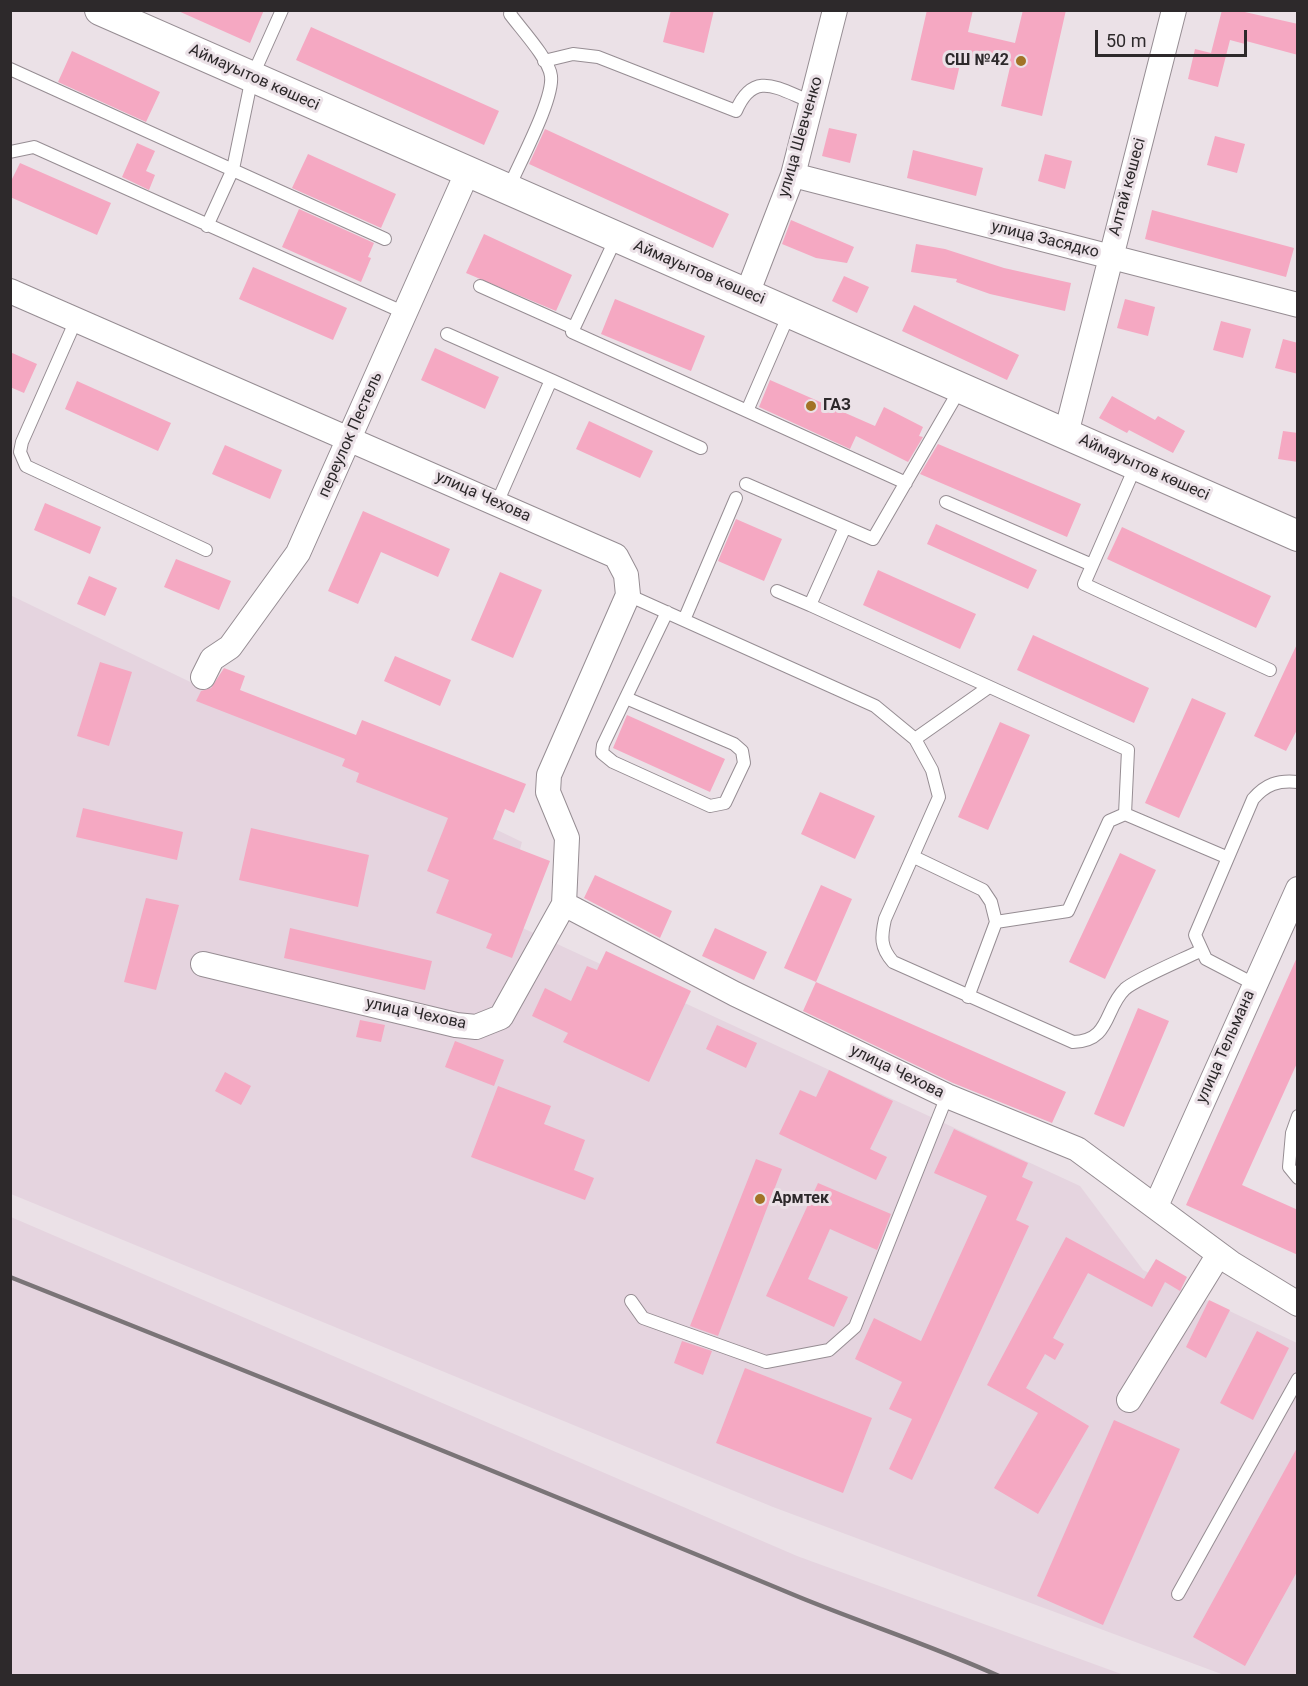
<!DOCTYPE html>
<meta charset="utf-8">
<style>
body{margin:0}
#map{position:relative;width:1308px;height:1686px;overflow:hidden;background:#ebe1e7;font-family:Roboto,sans-serif}
canvas{display:block}
.frame{position:absolute;inset:0;border:12px solid #2d292b;pointer-events:none}
.scale{position:absolute;left:1095px;top:30px;width:152px;height:27px;box-sizing:border-box;border:3px solid #2d292b;border-top:0;padding-left:8px;font-size:18px;line-height:21px;white-space:nowrap;color:#2d292b;-webkit-text-stroke:4px #ebe1e7;paint-order:stroke}
</style>
<div id="map">
<canvas width="1308" height="1686"></canvas>
<div class="frame"></div>
<div class="scale">50 m</div>
</div>
<script>
const g = document.querySelector('canvas').getContext('2d');
g.lineJoin = 'round';
function paint(path, color) { g.fillStyle = color; g.fill(path, 'evenodd'); }
function stroke(path, color, width, dash) { g.strokeStyle = color; g.lineWidth = width; g.lineCap = dash ? 'butt' : 'round'; g.setLineDash(dash || []); g.stroke(path); }
function label(font, color, halo, rows, align = 'center') {
  g.font = font + ' Roboto,sans-serif'; g.lineWidth = 6; g.setLineDash([]); g.textBaseline = 'middle'; g.strokeStyle = halo; g.fillStyle = color; for (const [text, x, y, turn = 0] of rows) {
    g.save(); g.translate(x, y); g.rotate((+turn || 0) * Math.PI / 180); g.textAlign = isNaN(turn) ? turn : align; if (halo) g.strokeText(text, 0, 0); g.fillText(text, 0, 0); g.restore();
  }
}
const built = new Path2D(`
 M10,595L522,842L501,918L1080,1186L1143,1270L1297,1343V1675H1224L773,1507L11,1194Z
 M11,1217L797,1556L1124,1675H11Z`);
const building = new Path2D(`
 M176,10H264L250,43Z
 M671,10H714L704,53L663,42Z
 M927,10H973L968,32L1015,43L1023,10H1066L1042,116L1001,106L1010,67L962,56L954,90L911,80Z
 M1222,10H1236L1298,24V55L1246,41L1245,44L1230,40L1218,87L1188,79L1195,49L1211,53Z
 M311,27L499,111L484,145L296,60Z
 M72,51L160,92L146,122L58,82Z
 M829,128L857,134L850,163L822,156Z
 M545,129L729,214L713,248L529,164Z
 M1215,136L1245,144L1237,173L1207,165Z
 M137,143L155,151L146,171L155,175L149,190L122,177Z
 M913,150L983,168L976,196L907,178Z
 M308,154L396,194L381,228L292,188Z
 M1045,154L1072,161L1065,189L1038,181Z
 M20,163L111,203L97,235L10,197V183Z
 M299,209L374,243L368,257L371,258L361,282L282,247Z
 M1152,210L1294,248L1286,277L1145,239Z
 M791,220L854,247L847,263L816,258L782,244Z
 M484,234L572,275L556,311L466,273Z
 M916,244L945,249L1004,268L1071,283L1065,311L990,294L956,282L957,279L911,272Z
 M253,267L347,308L333,340L239,299Z
 M844,276L869,287L857,313L832,301Z
 M615,299L705,336L691,371L601,334Z
 M1125,299L1155,307L1148,336L1117,328Z
 M914,305L1019,355L1007,380L902,331Z
 M1221,321L1251,329L1243,358L1213,350Z
 M1283,339L1298,343V374L1275,368Z
 M435,348L499,377L485,409L421,380Z
 M10,352L37,364L24,393L10,387Z
 M770,380L875,426L884,407L923,427L919,436L923,437L908,462L856,436L850,449L759,407Z
 M77,381L171,423L158,451L65,409Z
 M1112,396L1155,420L1158,416L1185,431L1173,453L1129,430L1127,433L1099,418Z
 M589,421L653,451L640,478L576,449Z
 M1283,431L1298,433V462L1278,459Z
 M938,444L1081,504L1067,537L920,474Z
 M225,445L282,470L270,499L212,474Z
 M45,503L101,527L90,554L34,530Z
 M363,511L450,549L438,577L381,552L358,604L328,591Z
 M736,519L782,539L764,581L718,561Z
 M936,524L1037,570L1028,589L927,544Z
 M1122,527L1271,596L1256,628L1107,559Z
 M176,559L231,581L219,610L164,587Z
 M878,570L976,614L960,649L863,605Z
 M500,572L542,590L513,658L471,640Z
 M89,576L117,588L105,616L77,604Z
 M1033,635L1149,688L1134,723L1017,670Z
 M1298,642V728L1286,751L1254,736Z
 M395,656L451,680L440,706L384,681Z
 M100,662L132,672L109,746L77,736Z
 M224,668L245,676L240,690L356,735L362,720L526,784L514,813L505,809L493,839L550,861L512,958L486,948L492,934L436,913L449,880L427,871L448,818L356,782L359,773L342,766L345,759L196,701L201,691L211,688Z
 M1192,698L1226,713L1179,818L1145,803Z
 M627,715L725,759L710,792L613,748Z
 M1000,722L1030,735L988,830L958,817Z
 M820,792L875,816L855,859L801,834Z
 M83,808L183,832L177,860L76,837Z
 M251,828L369,855L358,907L239,880Z
 M1120,853L1156,870L1105,979L1069,962Z
 M595,875L672,911L660,938L584,898Z
 M821,885L852,899L816,982L784,968Z
 M146,898L179,905L156,990L124,982Z
 M290,928L432,961L425,990L284,958Z
 M715,928L767,952L754,980L702,956Z
 M606,951L691,991L649,1082L563,1042L568,1033L532,1016L545,988L571,1001L587,966L597,970Z
 M1298,955V1061L1242,1185L1298,1210V1255L1186,1205Z
 M816,982L1066,1092L1052,1123L953,1083L803,1011Z
 M1138,1008L1169,1021L1124,1127L1094,1114Z
 M360,1020L385,1025L381,1042L356,1037Z
 M717,1025L757,1043L746,1068L706,1049Z
 M455,1041L504,1060L494,1086L445,1067Z
 M829,1070L893,1101L870,1149L887,1157L876,1180L779,1134L800,1090L816,1097Z
 M225,1072L251,1086L241,1105L215,1091Z
 M498,1086L551,1106L544,1124L585,1140L574,1170L594,1178L585,1200L471,1157Z
 M954,1129L1028,1163L1022,1177L1033,1182L1016,1220L1029,1226L912,1480L889,1469L912,1419L889,1409L902,1382L855,1359L874,1318L921,1341L987,1196L934,1173Z
 M756,1159L782,1169L718,1336L690,1326Z
 M818,1183L891,1214L877,1250L830,1229L808,1279L848,1297L834,1327L766,1296Z
 M1066,1237L1144,1279L1156,1259L1187,1277L1180,1291L1165,1282L1152,1307L1088,1273L1053,1338L1064,1344L1055,1360L1045,1354L1026,1388L1089,1426L1038,1514L994,1488L1038,1413L987,1385Z
 M1209,1300L1230,1310L1206,1358L1186,1347Z
 M1257,1331L1289,1348L1253,1420L1220,1403Z
 M682,1341L712,1351L703,1375L674,1363Z
 M745,1368L872,1418L843,1493L716,1443Z
 M1114,1420L1180,1449L1103,1625L1037,1596Z
 M1298,1446V1570L1245,1666L1193,1637Z`);
const service = new Path2D(`
 M544,61L573,54L598,57L736,111C754,69 778,89 812,102
 M10,69L385,239
 M10,152L34,147L405,313
 M508,190C518,165 554,100 551,76C549,59 521,29 510,14L511,10
 M207,226L233,169L252,77L282,10
 M616,238L572,332L747,411L789,314
 M480,286L574,328
 M76,320L22,442L20,452L26,466L206,550
 M447,334L551,380L497,503
 M551,380L701,448
 M747,411L906,483
 M1136,465L1084,584L1270,670
 M746,484L873,539L960,389
 M946,502L1092,565
 M777,591L810,605L845,527
 M628,595L875,706L915,739L932,770L939,797L885,919C881,937 880,947 893,962L1073,1042C1111,1041 1104,1009 1125,989C1136,979 1184,959 1200,951
 M810,605L1128,750L1125,814L1226,857
 M684,620L736,498
 M626,698L734,744L742,751L744,763L725,803L710,806L613,762L602,753L603,745L667,612
 M915,739L989,687
 M914,857L983,890L991,902L996,922L1068,911L1109,821L1125,814
 M1254,984L1206,959L1195,935L1253,799C1266,784 1278,780 1298,782
 M968,997L996,922
 M1298,1116L1292,1133L1289,1167L1298,1178
 M631,1301L643,1318L766,1362L829,1350L855,1327L947,1096
 M1178,1594L1298,1379`);
const minor = new Path2D(`
 M793,175L1298,305
 M10,291L616,556L626,575L628,595L549,775L548,792L567,838L564,904L501,1017L476,1027L456,1025L203,964
 M747,294L793,175L835,10
 M1066,434L1174,10
 M203,677L212,659L230,647L298,553L467,173
 M564,904L735,994L947,1096L1077,1149L1231,1263L1298,1304
 M1156,1206L1298,889
 M1129,1400L1219,1254`);
const tertiary = new Path2D(`
 M100,10L1298,536`);
const rail = new Path2D(`
 M10,1277C274,1382 537,1488 799,1597C865,1624 933,1646 999,1676`);
const markers = [
 [1021,61,6,"#a27326"],
 [811,406,6,"#a27326"],
 [760,1199,6,"#a27326"]
];
const poiNames = [
 ["СШ №42",1009,61,"right"],
 ["ГАЗ",823,406],
 ["Армтек",772,1199]
];
const streetNames = [
 ["Аймауытов көшесі",254,78,24],
 ["улица Шевченко",801,137,-74],
 ["Алтай көшесі",1128,187,-75],
 ["улица Засядко",1045,240,14],
 ["Аймауытов көшесі",699,273,23],
 ["переулок Пестель",351,435,-66],
 ["Аймауытов көшесі",1144,468,24],
 ["улица Чехова",483,497,24],
 ["улица Чехова",416,1014,12],
 ["улица Тельмана",1226,1047,-66],
 ["улица Чехова",897,1072,26]
];
paint(built, '#e5d4df');
paint(building, '#f5a8c2');
stroke(service, '#968d93', 14);
stroke(minor, '#968d93', 26);
stroke(tertiary, '#968d93', 32);
stroke(service, '#fff', 12);
stroke(minor, '#fff', 24);
stroke(tertiary, '#fff', 30);
stroke(rail, '#7a7477', 4.5);
for (const [x, y, r, color] of markers) { const dot = new Path2D(); dot.arc(x, y, r, 0, 2 * Math.PI); g.fillStyle = color; g.fill(dot); stroke(dot, '#ebe1e7', 2); }
label('bold 16px', '#2d292b', '#ebe1e7', poiNames, 'left');
label('16px', '#2d292b', '#ebe1e7', streetNames);
</script>
